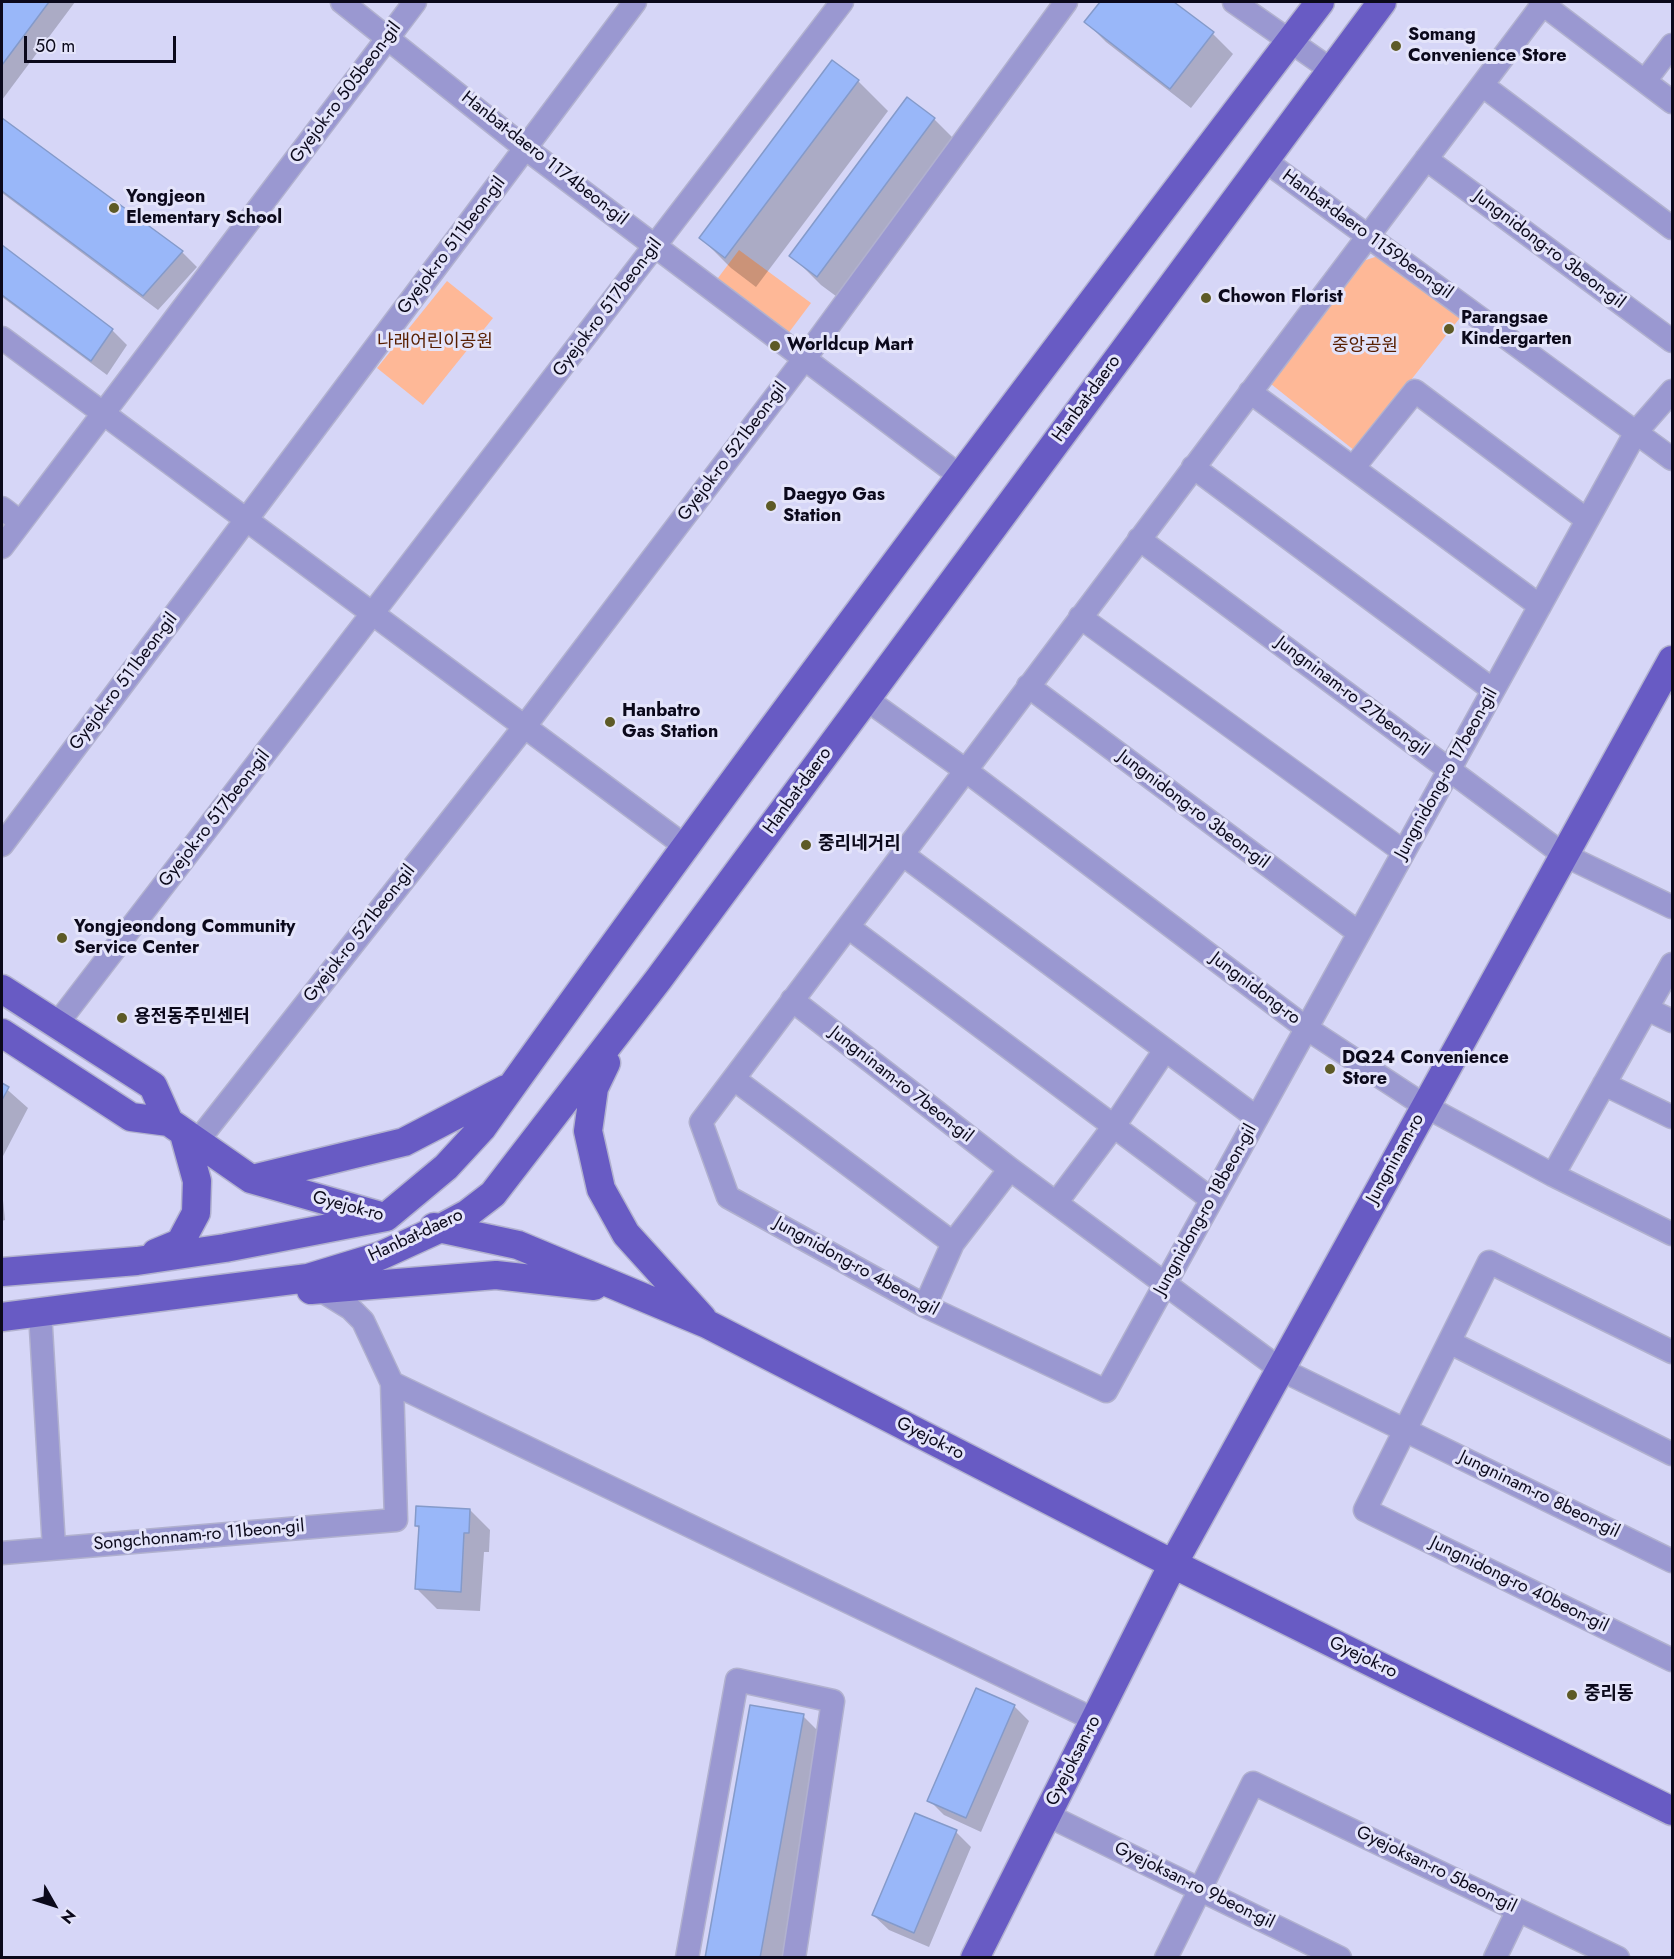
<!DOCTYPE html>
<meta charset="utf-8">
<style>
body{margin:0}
#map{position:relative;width:1674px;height:1959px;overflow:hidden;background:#d6d6f7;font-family:Jost,sans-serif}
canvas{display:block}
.frame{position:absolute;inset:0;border:3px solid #0b091b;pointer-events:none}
.north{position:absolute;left:24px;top:1875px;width:60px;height:60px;-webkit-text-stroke:4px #e4e4fa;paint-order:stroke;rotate:129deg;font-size:16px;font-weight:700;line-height:24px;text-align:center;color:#0b091b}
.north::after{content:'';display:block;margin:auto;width:21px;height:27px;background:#0b091b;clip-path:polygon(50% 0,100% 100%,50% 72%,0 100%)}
.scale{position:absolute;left:24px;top:36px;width:152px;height:27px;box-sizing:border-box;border:3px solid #0b091b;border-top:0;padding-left:8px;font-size:18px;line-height:21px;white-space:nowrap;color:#0b091b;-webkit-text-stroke:4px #e4e4fa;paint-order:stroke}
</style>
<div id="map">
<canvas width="1674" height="1959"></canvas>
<div class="frame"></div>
<div class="north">N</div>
<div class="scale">50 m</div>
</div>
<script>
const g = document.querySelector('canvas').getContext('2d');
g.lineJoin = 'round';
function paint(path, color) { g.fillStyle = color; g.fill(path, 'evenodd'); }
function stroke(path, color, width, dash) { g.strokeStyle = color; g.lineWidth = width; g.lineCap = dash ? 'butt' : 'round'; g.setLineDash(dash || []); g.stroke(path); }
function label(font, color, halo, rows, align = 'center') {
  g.font = font + ' Jost,"Noto Sans KR",sans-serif'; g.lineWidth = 6; g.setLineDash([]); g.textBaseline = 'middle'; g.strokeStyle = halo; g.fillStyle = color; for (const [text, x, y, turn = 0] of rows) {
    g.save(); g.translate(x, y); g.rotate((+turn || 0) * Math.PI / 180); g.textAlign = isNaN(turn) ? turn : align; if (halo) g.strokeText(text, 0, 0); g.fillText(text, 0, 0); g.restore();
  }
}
const green = new Path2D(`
 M739,250L811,303L787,335L715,282Z
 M1387,253L1463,314L1355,451L1266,380L1360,262Z
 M447,281L493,318L423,405L377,368Z`);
const shadow = new Path2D(`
 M2,2H75L2,100Z
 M1101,2H1172L1213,34L1233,54L1191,108L1106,42L1086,22Z
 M858,81L888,111L756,287L731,268L701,238Z
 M908,99L934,119L964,149L848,305L821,285L791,255Z
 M2,120L182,252L197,267L158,310L2,193Z
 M2,247L112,330L127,345L107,375L2,297Z
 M2,1085L28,1108L2,1158Z
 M2,1190L5,1220L2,1221Z
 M470,1510L490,1530L489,1552H484L480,1611L437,1609L417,1589L420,1529L416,1526Z
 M1014,1706L1029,1721L981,1832L944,1815L929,1800Z
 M803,1716L823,1736L783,1958H706Z
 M916,1814L956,1832L971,1847L929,1947L889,1930L873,1915Z`);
const building = new Path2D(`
 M2,2H49L2,65Z
 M1100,2H1174L1214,32L1170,89L1084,22Z
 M832,60L859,80L725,258L699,238Z
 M907,97L935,118L817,277L789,256Z
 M2,118L183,251L143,296L2,191Z
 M2,245L113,329L91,361L2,295Z
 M2,1083L9,1087L2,1100Z
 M416,1506L470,1509L469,1533H464L461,1592L415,1589L419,1526H415Z
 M976,1688L1015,1705L966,1818L927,1801Z
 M750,1705L804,1714L760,1958H705Z
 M915,1813L957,1830L914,1933L872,1915Z`);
const minor = new Path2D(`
 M342,2L525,148L960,476
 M1234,2L1330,69
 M1540,2L1672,102
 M1543,4L701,1122L728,1197L925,1306L1106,1391L1636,432L1672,391
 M1645,81L1672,45
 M1482,85L1672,228
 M1426,159L1672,341
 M1264,160L1672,459
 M2,338L685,846
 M1250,392L1540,606
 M1193,467L1493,690
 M1353,468L1415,391L1587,520
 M2,508L20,522
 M1139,539L1564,855L1672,907
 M2,547L415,2
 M1080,617L1404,852
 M1028,686L1359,933
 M866,699L965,770L1306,1028L1425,1106L1553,1175L1672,1234
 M2,845L635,2
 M902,854L1257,1118
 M848,927L1211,1199
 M792,1000L1010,1169L1280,1369L1672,1561
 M1647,1009L1672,1021
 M57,1024L842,2
 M734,1079L953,1243
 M1604,1084L1672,1117
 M196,1143L525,726L805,358L1066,2
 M1553,1175L1672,964
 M1056,1203L1114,1126L1165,1050
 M319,1289L350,1308L363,1321L392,1383
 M925,1306L953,1243L1010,1169
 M40,1312L54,1548
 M1449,1342L1672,1454
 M1672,1352L1489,1262L1365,1510L1672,1660
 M2,1553L396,1520L392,1383L1095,1720
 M1047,1815L1340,1958
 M687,1958L737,1680L833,1701L794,1958
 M1166,1958L1253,1783L1618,1958
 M1495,1958L1518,1910`);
const major = new Path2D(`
 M2,989L153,1086L169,1122L251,1179L377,1215
 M2,1033L131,1117L169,1122
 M606,1063L594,1088L588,1131L601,1189L626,1234L702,1318
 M252,1179L404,1142L506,1089
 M434,1227L518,1245L707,1324L1173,1564L1672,1811
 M156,1253L180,1243L196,1213L197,1181L184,1134
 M2,1272L137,1261L225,1248L386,1217L446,1167L482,1128C754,747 1036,374 1320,2
 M311,1290L496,1275L594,1286
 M2,1317L308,1278L380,1256L441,1228L467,1214L493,1194L658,980L1382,2
 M975,1958L1173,1564L1672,660`);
const markers = [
 [1396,46,6,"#5d5a26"],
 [114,208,6,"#5d5a26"],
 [1206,298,6,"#5d5a26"],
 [1449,329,6,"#5d5a26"],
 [775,346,6,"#5d5a26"],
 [771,506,6,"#5d5a26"],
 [610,722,6,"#5d5a26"],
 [806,845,6,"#5d5a26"],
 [62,938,6,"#5d5a26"],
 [122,1018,6,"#5d5a26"],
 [1330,1069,6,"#5d5a26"],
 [1572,1695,6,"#5d5a26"]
];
const poiNames = [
 ["Somang",1408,36],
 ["Convenience Store",1408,57],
 ["Yongjeon",126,198],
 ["Elementary School",126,219],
 ["Chowon Florist",1218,298],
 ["Parangsae",1461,319],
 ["Kindergarten",1461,340],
 ["Worldcup Mart",787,346],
 ["Daegyo Gas",783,496],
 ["Station",783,517],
 ["Hanbatro",622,712],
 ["Gas Station",622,733],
 ["중리네거리",818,845],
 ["Yongjeondong Community",74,928],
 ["Service Center",74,949],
 ["용전동주민센터",134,1018],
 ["DQ24 Convenience",1342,1059],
 ["Store",1342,1080],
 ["중리동",1584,1695]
];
const streetNames = [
 ["Gyejok-ro 505beon-gil",346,93,-53],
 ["Hanbat-daero 1174beon-gil",544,159,38],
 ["Hanbat-daero 1159beon-gil",1367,235,36],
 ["Gyejok-ro 511beon-gil",452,246,-53],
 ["Jungnidong-ro 3beon-gil",1549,250,37],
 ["Gyejok-ro 517beon-gil",608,308,-53],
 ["Hanbat-daero",1087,399,-54],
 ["Gyejok-ro 521beon-gil",733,452,-53],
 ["Gyejok-ro 511beon-gil",124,682,-53],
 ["Jungninam-ro 27beon-gil",1352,697,37],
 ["Jungnidong-ro 17beon-gil",1447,774,-61],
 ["Hanbat-daero",798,791,-54],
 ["Jungnidong-ro 3beon-gil",1193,810,37],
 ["Gyejok-ro 517beon-gil",215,819,-52],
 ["Gyejok-ro 521beon-gil",360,934,-52],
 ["Jungnidong-ro",1255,989,37],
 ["Jungninam-ro 7beon-gil",901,1085,38],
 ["Jungninam-ro",1396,1159,-61],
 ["Gyejok-ro",348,1207,15],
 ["Jungnidong-ro 18beon-gil",1206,1210,-61],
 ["Hanbat-daero",416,1236,-25],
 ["Jungnidong-ro 4beon-gil",856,1267,29],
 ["Gyejok-ro",930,1439,27],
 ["Jungninam-ro 8beon-gil",1539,1495,26],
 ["Songchonnam-ro 11beon-gil",199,1536,-5],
 ["Jungnidong-ro 40beon-gil",1519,1585,26],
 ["Gyejok-ro",1363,1658,26],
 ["Gyejoksan-ro",1074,1761,-63],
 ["Gyejoksan-ro 5beon-gil",1436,1870,26],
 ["Gyejoksan-ro 9beon-gil",1194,1886,26]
];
const parkNames = [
 ["나래어린이공원",435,343],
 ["중앙공원",1365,347]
];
paint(green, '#feb897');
paint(shadow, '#0003');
paint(building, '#99b7f9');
stroke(building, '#849aca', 1.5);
stroke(minor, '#b1b1cf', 25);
stroke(major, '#b1b1cf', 31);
stroke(minor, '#9a98d1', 22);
stroke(major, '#685bc4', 28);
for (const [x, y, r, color] of markers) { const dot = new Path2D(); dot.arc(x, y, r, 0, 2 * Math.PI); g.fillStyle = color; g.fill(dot); stroke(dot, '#e4e4fa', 2); }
label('bold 18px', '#0b091b', '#e4e4fa', poiNames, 'left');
label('18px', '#0b091b', '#e4e4fa', streetNames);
label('18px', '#571e00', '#e4e4fa', parkNames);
</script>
